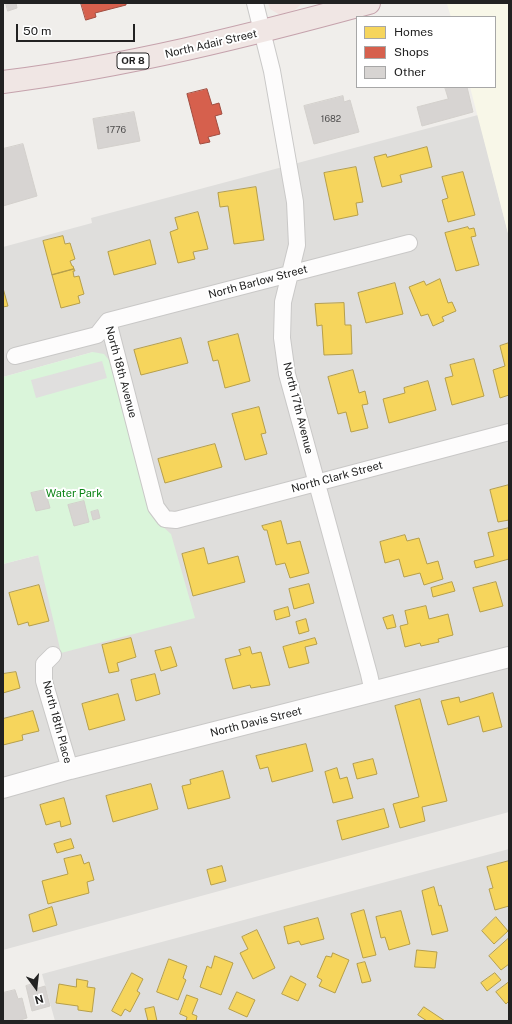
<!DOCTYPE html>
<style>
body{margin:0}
#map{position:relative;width:512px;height:1024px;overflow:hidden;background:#f0eeeb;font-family:"Public Sans",sans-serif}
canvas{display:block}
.frame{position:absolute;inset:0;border:4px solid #222;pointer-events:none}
.legend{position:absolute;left:356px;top:16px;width:140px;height:72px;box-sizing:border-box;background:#fff;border:1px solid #a7a7a7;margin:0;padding:5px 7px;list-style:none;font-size:12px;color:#222}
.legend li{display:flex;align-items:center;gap:8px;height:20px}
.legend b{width:20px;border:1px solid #a7a7a7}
.north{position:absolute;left:16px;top:968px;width:40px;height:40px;-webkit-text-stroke:3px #fff;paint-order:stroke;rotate:165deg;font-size:11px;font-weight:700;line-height:16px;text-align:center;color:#222}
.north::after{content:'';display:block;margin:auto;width:14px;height:18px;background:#222;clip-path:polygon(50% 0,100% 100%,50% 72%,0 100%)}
.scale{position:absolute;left:16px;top:24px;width:119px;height:18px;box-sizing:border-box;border:2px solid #222;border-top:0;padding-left:5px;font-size:12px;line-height:14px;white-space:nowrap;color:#222;-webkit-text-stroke:3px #fff;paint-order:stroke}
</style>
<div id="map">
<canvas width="512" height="1024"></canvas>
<div class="frame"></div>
<ul class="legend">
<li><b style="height:11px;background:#f6d55c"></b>Homes</li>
<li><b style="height:11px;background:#d6604d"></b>Shops</li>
<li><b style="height:11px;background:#d7d4d2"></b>Other</li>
</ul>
<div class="north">N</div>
<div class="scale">50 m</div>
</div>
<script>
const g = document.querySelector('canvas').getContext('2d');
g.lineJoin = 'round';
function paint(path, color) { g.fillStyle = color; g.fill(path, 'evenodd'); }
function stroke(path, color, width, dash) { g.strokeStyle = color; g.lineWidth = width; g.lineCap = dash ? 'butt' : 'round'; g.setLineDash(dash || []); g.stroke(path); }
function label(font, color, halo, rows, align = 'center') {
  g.font = font + ' "Public Sans",sans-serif'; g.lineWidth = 4; g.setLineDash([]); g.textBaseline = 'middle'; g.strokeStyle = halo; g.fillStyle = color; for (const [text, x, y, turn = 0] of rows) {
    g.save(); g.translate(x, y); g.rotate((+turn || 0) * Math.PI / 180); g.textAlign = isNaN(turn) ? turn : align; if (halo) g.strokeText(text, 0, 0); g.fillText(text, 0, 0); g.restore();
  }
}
const residential = new Path2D(`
 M478,115L509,237V812L3,950V564L160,524L93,352L3,377V247L92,223L91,218Z
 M509,849V1021H55L42,974Z`);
const commercial = new Path2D(`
 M268,3H307L300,5L293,12L280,15L270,9Z`);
const education = new Path2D(`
 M450,3H509V237L470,87H495V17H451L447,4Z`);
const park = new Path2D(`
 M93,352L104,354L112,364L160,524L171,534L195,618L61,653L38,555L3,564V377Z`);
const parking = new Path2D(`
 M102,361L107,378L36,398L31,380Z`);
const homes = new Path2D(`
 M427,147L432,167L400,175L402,182L382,187L374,157L386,154L387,157Z
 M356,167L363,202L356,203L358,215L334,220L324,173Z
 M463,172L475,215L448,222L442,200L448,198L442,177Z
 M256,187L264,240L234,244L228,206L220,207L218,193Z
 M198,212L208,249L193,252L195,259L178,263L170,232L178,229L175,218Z
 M468,227L469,229L474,228L476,236L471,237L479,265L456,271L445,233Z
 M63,236L65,244L70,243L75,259L70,261L72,266H73L74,269L52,275L43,241Z
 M150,240L156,264L114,275L108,252Z
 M74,269L75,271H73L74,277L79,276L84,294L78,296L80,303L61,308L52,275Z
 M440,279L448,303L452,302L456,311L442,317L444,321L433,326L428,314L421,316L409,287L424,281L426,285Z
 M395,283L403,314L366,323L358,293Z
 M3,288L8,306L3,307Z
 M344,303L345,325H351L352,354L324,355L322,325L317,326L315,304Z
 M238,334L250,381L225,388L218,360L213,361L208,342Z
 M181,338L188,363L141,375L134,350Z
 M509,343V395L500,398L493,370L505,366L500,346Z
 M474,359L484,396L452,405L445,378L453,376L450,365Z
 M353,370L359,393L365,391L368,404L362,405L368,428L351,432L346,412L338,414L328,377Z
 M428,381L436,410L389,423L383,399L405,393L404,388Z
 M259,407L266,433L261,434L267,454L245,460L232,414Z
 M215,444L222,467L165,483L158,459Z
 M509,485V520L498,522L490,490Z
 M281,521L287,544L300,541L309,573L290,578L285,563L276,565L267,530H264L262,526Z
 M509,528V559L476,568L474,561L494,556L488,533Z
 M405,535L407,541L419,538L427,564L438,561L443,579L424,585L420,573L404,577L399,559L385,563L380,542Z
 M204,548L208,564L238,556L245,582L193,596L182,554Z
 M452,582L455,591L433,597L431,588Z
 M496,582L503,606L480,612L473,588Z
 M309,584L314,603L294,609L289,589Z
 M39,585L49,621L29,626L28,622L18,625L9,593Z
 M426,606L429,619L448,614L453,635L438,639L439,642L421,646L420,643L405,647L400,626L408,624L405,611Z
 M288,607L290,616L276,620L274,611Z
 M393,615L396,627L387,629L383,618Z
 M306,619L309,631L299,634L296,622Z
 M131,638L136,657L117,663L119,671L109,673L102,645Z
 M315,638L317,644L305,647L309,663L289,668L283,647Z
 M171,647L177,666L161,671L155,651Z
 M250,647L252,654L261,652L270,685L251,688L250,685L233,689L225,659L241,655L239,650Z
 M16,672L20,688L3,693V674Z
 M155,674L160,694L136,701L131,680Z
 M493,693L502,727L483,732L479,716L448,725L441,701L459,697L460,702Z
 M118,694L125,720L89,730L82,704Z
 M420,699L447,801L422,807L425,821L400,828L393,804L419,797L395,706Z
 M33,711L39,731L22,735L23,740L3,745V719Z
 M306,744L313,771L272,782L268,767L260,769L256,756Z
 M373,759L377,774L357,779L353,764Z
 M337,768L340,779L347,777L353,798L333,803L325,772Z
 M223,771L230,798L188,809L182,786L191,784L190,780Z
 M151,784L158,809L113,822L106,796Z
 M64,798L71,824L61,827L60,821L46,825L40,805Z
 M384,809L389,827L342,840L337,821Z
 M71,839L74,848L57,853L54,844Z
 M81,855L84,864L89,862L94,880L87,882L89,893L48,904L42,881L68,874L64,859Z
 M509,861V906L495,910L489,889L493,888L487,867Z
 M222,866L226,881L211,885L207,870Z
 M434,887L439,906L441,905L448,931L432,935L422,891Z
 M52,907L57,925L33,932L29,915Z
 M364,910L376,955L363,958L351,914Z
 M401,911L410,944L389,950L385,937L381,938L376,917Z
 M496,917L508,931L494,944L482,931Z
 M318,918L324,939L301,945L299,941L288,944L284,927Z
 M257,930L275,968L253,979L240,953L248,949L242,937Z
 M509,938V964L501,970L489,956Z
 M417,950L437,952L435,968L415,967Z
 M333,953L349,960L335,993L319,986L322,980L317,977L326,956L331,957Z
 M215,956L233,963L221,995L200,987L207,966L211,968Z
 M169,959L187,966L183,978L186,980L178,1000L157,992Z
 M365,962L371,981L362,983L357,964Z
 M132,973L143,979L137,991L140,993L130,1012L125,1009L121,1016L112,1011Z
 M495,973L501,980L487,991L481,983Z
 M291,976L306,984L298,1001L282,994Z
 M77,979L88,981L87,987L95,988L92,1012L78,1010V1006L56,1003L59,984L76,987Z
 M509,982V1001L506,1004L496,992Z
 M237,992L255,1000L247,1017L229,1009Z
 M187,995L198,999L192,1014L197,1016L196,1021H186L187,1017L180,1014Z
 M154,1007L157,1021H148L145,1009Z
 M424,1007L445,1021H427L418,1015Z`);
const shops = new Path2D(`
 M81,3H126V5L95,13L96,17L86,20Z
 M207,89L212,105L219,103L222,114L215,116L220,134L208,137L210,142L200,144L187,94Z`);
const building = new Path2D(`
 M6,3H16L17,8L8,11Z
 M445,87H467L473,112L422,126L417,107L448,99Z
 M343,96L344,102L350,100L359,132L314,144L304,106Z
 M134,112L140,141L98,149L93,119Z
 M23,144L37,196L3,206V149Z
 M45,490L50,508L36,511L31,493Z
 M84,501L89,522L74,526L68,505Z
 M98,510L100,518L93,520L91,512Z
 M33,984L35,989L45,986L50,1006L32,1011L26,986Z
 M15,990L18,999L22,998L27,1018L17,1021H3V993Z`);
const minor = new Path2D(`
 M255,3L272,71L295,202L297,245L283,302L282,338L287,374L369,674L373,692
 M108,321L156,507L165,519L176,520L509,432
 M108,321L409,243
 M15,356L97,335L108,321
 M53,655L44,664V681L70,769`);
const tertiary = new Path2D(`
 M3,788L70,769L509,657`);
const trunk = new Path2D(`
 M3,82C128,66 248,36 369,3`);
const numberNames = [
 ["1682",331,119],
 ["1776",116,130]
];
const shields = [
 [133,61,32]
];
const shieldNames = [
 ["OR 8",133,61]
];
const streetNames = [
 ["North Adair Street",211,44,-13],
 ["North Barlow Street",258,282,-15],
 ["North 18th Avenue",121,372,75],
 ["North 17th Avenue",298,408,76],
 ["North Clark Street",337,477,-15],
 ["North 18th Place",57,722,75],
 ["North Davis Street",256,722,-14]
];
const parkNames = [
 ["Water Park",74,494]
];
paint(residential, '#dfdedc');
paint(commercial, '#f1e3e1');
paint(education, '#f8f7e8');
paint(park, '#daf5da');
paint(parking, '#e0dfde');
paint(homes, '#f6d55c');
stroke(homes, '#b69f4b', 1);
paint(shops, '#d6604d');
stroke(shops, '#a04d40', 1);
paint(building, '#d7d4d2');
stroke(building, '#d3d0cc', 1);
stroke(minor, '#c9c8c7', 18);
stroke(tertiary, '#c9c8c7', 22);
stroke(trunk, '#c5a2ac', 24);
stroke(minor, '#fdfcfc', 16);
stroke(tertiary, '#fdfcfc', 20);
stroke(trunk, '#f0e6e4', 22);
label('9px', '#4f4e4e', null, numberNames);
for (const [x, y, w] of shields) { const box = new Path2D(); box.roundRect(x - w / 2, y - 8, w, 16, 3); g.fillStyle = '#fff'; g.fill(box); stroke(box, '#222', 1); }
label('bold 10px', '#222', null, shieldNames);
label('11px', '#222', '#fff', streetNames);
label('11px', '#0c8416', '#fff', parkNames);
</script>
